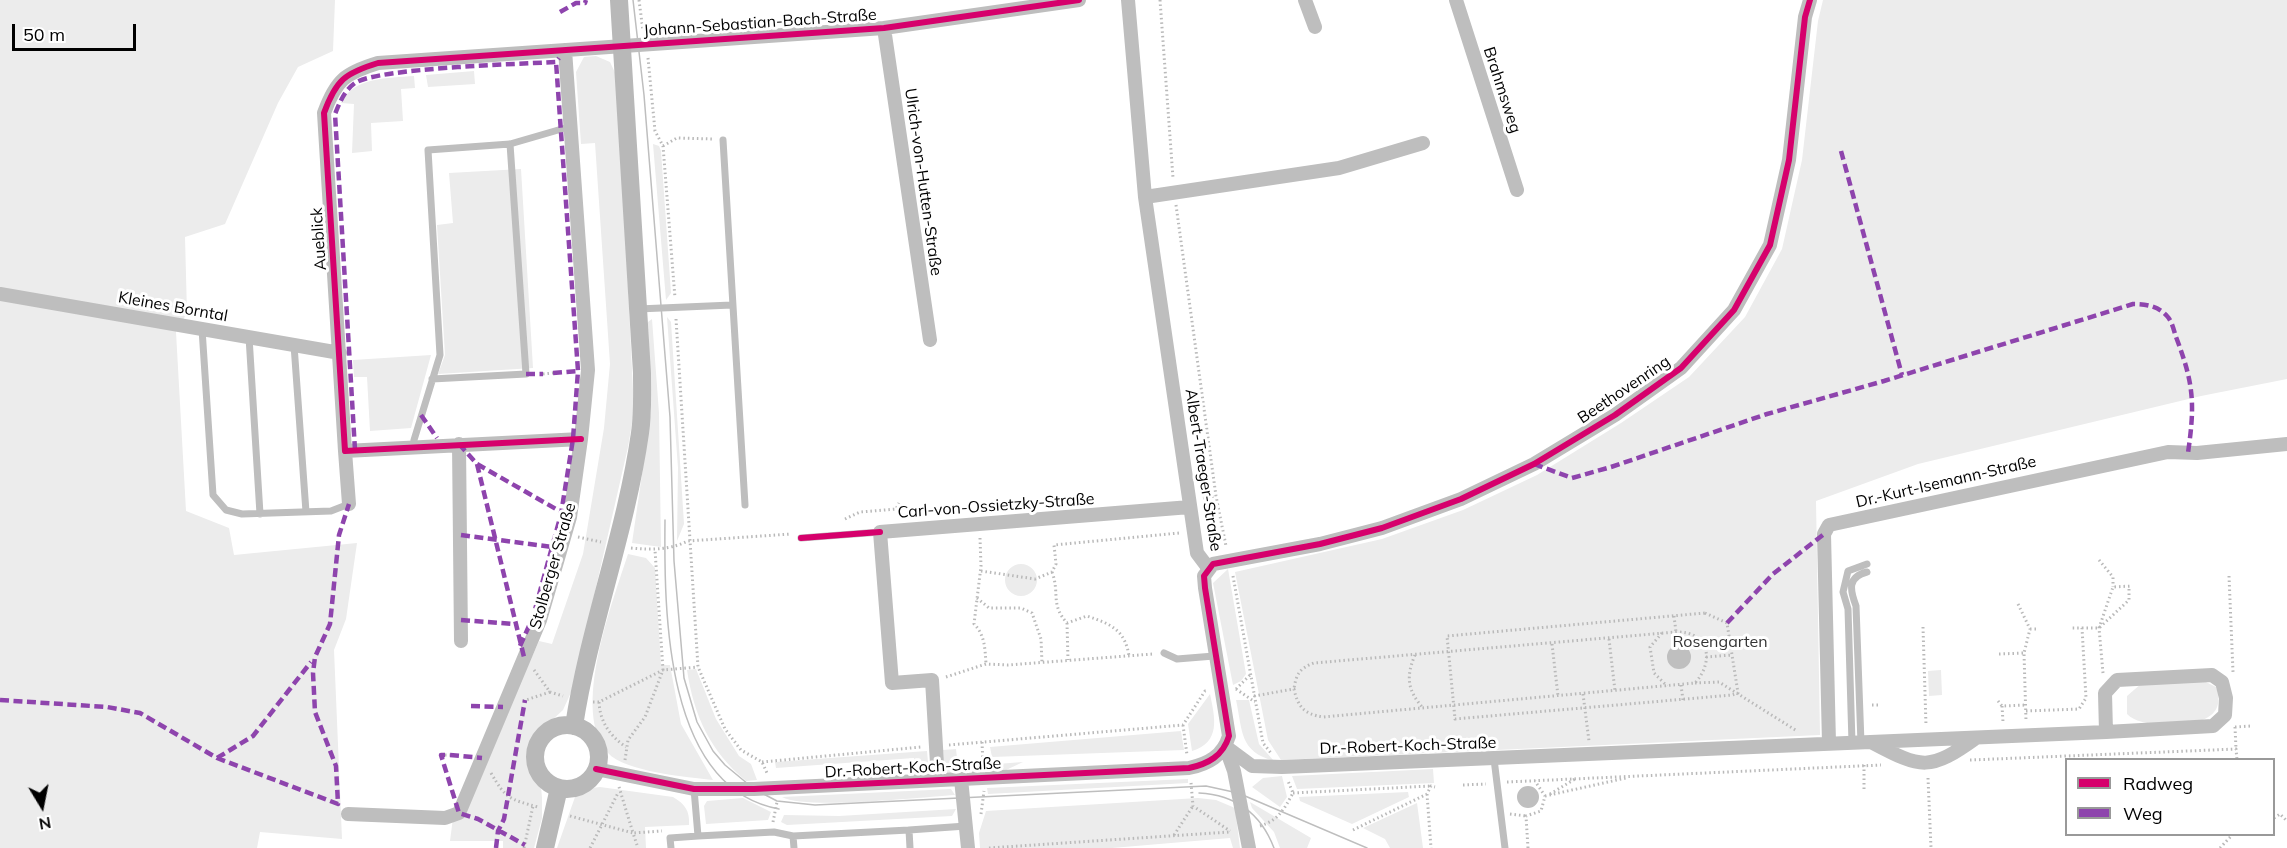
<!DOCTYPE html>
<meta charset="utf-8">
<style>
body{margin:0}
#map{position:relative;width:2287px;height:848px;overflow:hidden;background:#fff;font-family:Mulish,sans-serif}
canvas{display:block}
.legend{position:absolute;left:2065px;top:758px;width:210px;height:78px;box-sizing:border-box;background:#fff;border:2px solid #999;margin:0;padding:8px 10px;list-style:none;font-size:18px;color:#000}
.legend li{display:flex;align-items:center;gap:12px;height:30px}
.legend b{width:30px;border:2px solid #999}
.north{position:absolute;left:12px;top:776px;width:60px;height:60px;-webkit-text-stroke:4px #fff;paint-order:stroke;rotate:170deg;font-size:16px;font-weight:700;line-height:24px;text-align:center;color:#000}
.north::after{content:'';display:block;margin:auto;width:21px;height:27px;background:#000;clip-path:polygon(50% 0,100% 100%,50% 72%,0 100%)}
.scale{position:absolute;left:12px;top:24px;width:124px;height:27px;box-sizing:border-box;border:3px solid #000;border-top:0;padding-left:8px;font-size:18px;line-height:21px;white-space:nowrap;color:#000;-webkit-text-stroke:4px #fff;paint-order:stroke}
</style>
<div id="map">
<canvas width="2287" height="848"></canvas>
<ul class="legend">
<li><b style="height:8px;background:#d6006c"></b>Radweg</li>
<li><b style="height:8px;background:#8e44ad"></b>Weg</li>
</ul>
<div class="north">N</div>
<div class="scale">50 m</div>
</div>
<script>
const g = document.querySelector('canvas').getContext('2d');
g.lineJoin = 'round';
function paint(path, color) { g.fillStyle = color; g.fill(path, 'evenodd'); }
function stroke(path, color, width, dash) { g.strokeStyle = color; g.lineWidth = width; g.lineCap = dash ? 'butt' : 'round'; g.setLineDash(dash || []); g.stroke(path); }
function label(font, color, halo, rows, align = 'center') {
  g.font = font + ' Mulish,sans-serif'; g.lineWidth = 6; g.setLineDash([]); g.textBaseline = 'middle'; g.strokeStyle = halo; g.fillStyle = color; for (const [text, x, y, turn = 0] of rows) {
    g.save(); g.translate(x, y); g.rotate((+turn || 0) * Math.PI / 180); g.textAlign = isNaN(turn) ? turn : align; if (halo) g.strokeText(text, 0, 0); g.fillText(text, 0, 0); g.restore();
  }
}
const green = new Path2D(`
 M0,0H335L333,51L298,67L278,103L225,224L185,237L187,313L176,332L186,511L229,528L234,555L357,543L346,619L334,650L342,839L260,832L257,848H0Z
 M1823,0H2287V379L2201,396L1918,464L1816,501L1820,735L1281,760L1268,740L1235,572L1382,539L1463,510L1537,475L1621,423L1689,377L1745,317L1782,249L1802,160L1818,21Z
 M596,56L610,62L618,79L634,411L628,447L573,688L563,710L532,739L529,752L530,773L541,786L542,798V818L534,848H503V841H450L453,818L493,744L539,641L552,644L583,554L604,428L610,364L595,143L581,144L576,72L584,57Z
 M474,71L475,84L428,87L426,75Z
 M414,76L415,88L401,89L403,121L371,123L372,151L352,153L354,104L341,103C353,77 389,78 414,76Z
 M653,144L659,146L661,151L671,293L666,300Z
 M521,169L533,368L438,374L445,355L437,225L453,223L449,173Z
 M667,317L671,322L684,524L677,541L678,468Z
 M652,319L659,413L661,547L632,543L651,412L648,322Z
 M431,355L411,428L370,431L367,377H354L353,360Z
 M628,554L646,558L655,568L661,665H670L681,724L713,780C688,777 625,772 608,753C570,712 613,601 628,554Z
 M1005 580a16 16 0 1 1 32 0a16 16 0 1 1-32 0Z
 M1228,569L1246,674L1241,681L1233,685L1213,583Z
 M696,669L716,719L739,756L751,764L757,780L746,781C710,751 694,716 687,670Z
 M1941,670L1942,695L1929,696L1928,671Z
 M2202,680L2216,687C2222,704 2217,715 2200,721C2178,722 2143,730 2127,714V696L2142,683Z
 M1210,694C1215,718 1221,742 1192,751L1188,724Z
 M1236,700H1249L1259,744L1274,761C1239,751 1243,732 1236,700Z
 M1181,731L1184,750L992,757L990,747Z
 M956,749L958,767L1023,762L1004,771L945,773L943,750Z
 M927,751L929,774L916,775L914,758L776,768L775,762Z
 M1433,769L1434,783L1297,789L1292,776Z
 M1282,776L1287,797L1280,807L1252,787L1263,778Z
 M1188,779V783L988,794L987,788Z
 M600,787L673,797C685,804 690,811 689,825L645,827L646,848H557L575,797L592,788Z
 M951,789L955,795C922,797 806,810 782,797Z
 M1408,792L1409,797L1352,824L1300,801L1299,797Z
 M743,798L771,812L768,820L706,824L704,806L707,801Z
 M1198,798L1216,800L1235,808L1240,848H1233L1230,838L1112,848H980L979,833L986,811Z
 M1250,802L1311,838L1307,848H1280L1274,832L1252,808Z
 M1417,803L1423,848H1390L1385,839L1363,828Z
 M956,809L952,816L787,825L781,822L784,815L839,816Z`);
const water = new Path2D(`
 M1667 657a12 12 0 1 1 24 0a12 12 0 1 1-24 0Z
 M1517 797a11 11 0 1 1 22 0a11 11 0 1 1-22 0Z`);
const path = new Path2D(`
 M639,0L643,31
 M1160,0L1173,178
 M648,58L655,131L663,146L675,298
 M663,146L677,138L713,139
 M1176,205L1216,496L1226,546
 M676,319L698,667L725,729L741,750L762,762L767,773
 M543,374L553,373
 M1203,498L1216,496
 M845,519L860,512L896,509L899,503
 M578,537L601,542
 M980,538L981,566L974,624C985,635 985,649 986,664
 M631,548C652,550 669,550 688,541L791,534
 M2099,560L2113,577V587
 M981,571L1035,579L1052,572L1056,564L1054,545L1179,533
 M1052,572C1060,593 1050,604 1067,623L1087,616C1111,624 1125,630 1129,656
 M1233,576L1263,743L1271,753
 M2229,576L2233,672
 M977,598L989,608H1021L1032,613L1041,639L1042,663
 M2018,604L2030,629L2024,653L2026,721
 M1705,613L1727,623L1738,693L1732,695L1455,719L1447,636Z
 M1674,616L1676,632
 M1067,623L1068,660
 M1923,627L1926,726
 M2082,628H2099L2129,600V586
 M2030,629H2036
 M1662,633L1650,647L1654,673L1667,686
 M1609,639L1615,691
 M1552,644L1558,696
 M1999,654L2024,653
 M1415,655C1406,676 1407,690 1423,708
 M1706,657L1732,655
 M534,670L550,692L563,696
 M2103,673L2099,628L2113,587L2132,586
 M946,677L986,664L1008,665L1153,654
 M1695,683L1719,682L1797,731
 M1681,685L1683,700
 M1236,689L1255,702
 M1236,689L1251,674
 M1583,694L1589,741
 M1254,696L1294,689C1298,707 1304,714 1323,717L1695,683C1715,661 1709,631 1676,632L1314,663C1300,668 1296,674 1294,689
 M523,701L550,692
 M1998,701L2002,706L2026,705
 M593,702H599L663,670L698,667
 M599,702C600,722 610,736 626,747
 M1872,705H1879
 M2002,706L2003,722
 M2026,711L2079,709L2086,698L2082,628H2071
 M1183,725L1187,755
 M2235,727L2236,749
 M2235,727L2251,726
 M982,742L983,764
 M949,745L1183,725L1205,691H1208
 M445,755H450
 M625,760L628,740L645,717L663,670L655,550
 M1970,760L2236,749L2237,760
 M762,762L921,747
 M1864,765V792
 M491,773C506,799 509,799 538,807
 M1928,778L1931,848
 M1507,782L1881,765
 M1191,783L1193,806L1230,831
 M1463,785L1486,784
 M619,787L633,833L662,831
 M1293,793L1431,786
 M1427,794L1431,848
 M1550,794L1575,779
 M1545,796L1626,778
 M981,814L984,791
 M1510,814L1526,816
 M570,816L633,833L638,848
 M2274,818L2280,814L2287,821
 M773,822L777,802
 M1260,826C1279,820 1284,809 1293,793L1288,781
 M1353,830L1427,794L1431,786L1435,787
 M1174,835L1193,806
 M524,848L533,806
 M590,848L618,793
 M989,848L1229,832
 M1528,848L1526,816L1541,811L1545,796L1535,781
 M2220,848L2233,834`);
const lane = new Path2D(`
 M723,140L745,505
 M638,309L732,305
 M202,329L213,495L226,510L242,514L331,511L349,504
 M249,337L260,514
 M294,345L306,512
 M432,379L526,374L510,144
 M414,440L440,355L428,150L510,144L572,126
 M801,538L880,532
 M1164,653L1177,659L1214,656
 M1852,743L1848,609L1843,592L1848,571L1867,564
 M1861,743L1856,606C1850,590 1847,577 1867,572
 M1494,759L1505,848
 M694,789L698,836L774,832L793,836L909,830L910,848
 M909,830L966,826
 M793,836L794,848
 M671,848L670,838L698,836`);
const street = new Path2D(`
 M1128,0L1145,197L1197,553L1209,569
 M1305,0L1315,27
 M1456,0L1517,190
 M884,28L930,340
 M1145,197L1339,168L1423,143
 M0,294L340,353
 M581,439L345,451L324,113C336,80 345,73 378,63L884,28L1079,0
 M459,444L461,641
 M345,451L349,504
 M1829,743L1824,534L1829,525L2168,452L2197,453L2287,444
 M1873,743C1922,769 1930,771 1976,738
 M1225,746L1252,766L1282,767L2106,732L2105,693L2117,680L2212,675L2222,682L2226,698L2225,715L2213,726L2106,732
 M1225,746L1234,771L1249,848
 M596,769L694,789H754L1189,768C1208,764 1223,756 1229,736L1205,588L1204,576L1213,564L1320,544L1382,528L1461,499L1534,464L1615,415L1681,368L1734,310L1770,245L1789,160L1805,17L1810,0
 M961,779L968,848
 M938,780L932,680L892,683L880,532L1190,507
 M348,814L445,818L459,813L540,620L570,517L581,439L588,370L565,50`);
const secondary = new Path2D(`
 M535 757a32 32 0 1 1 64 0a32 32 0 1 1-64 0Z
 M574,726C589,627 626,532 640,433C643,414 642,393 642,373L619,0
 M545,848L559,788`);
const tram = new Path2D(`
 M633,0L644,95L670,417L674,561L684,678L697,722L713,751L725,765L754,789L777,801L815,805L1206,786L1238,793L1367,848
 M665,520C664,610 664,788 779,809
 M1199,793C1236,795 1261,814 1274,848`);
const quiet = new Path2D(`
 M560,12L576,3H585L586,0
 M1841,151L1902,375
 M553,373L578,371
 M526,374H543
 M421,415L437,438
 M459,444L477,464L570,517
 M355,450L335,114C340,102 344,91 355,83C377,68 520,64 556,62L559,58
 M477,464L524,657
 M1534,464L1572,478L1611,467L1767,414L1884,381L2133,304C2146,304 2158,306 2167,316C2172,321 2174,331 2176,337C2194,384 2195,404 2188,453
 M461,535L552,547
 M461,620L515,624
 M1727,623L1773,574L1824,534
 M520,646L533,617L561,514L573,439L578,371L556,62
 M0,700L107,707L140,713L217,758L338,804L336,766L315,712L313,673L315,657L330,624L339,535L349,504
 M471,706L503,707
 M445,755H441L459,813L478,819L525,845
 M450,755L482,758
 M217,758L253,736L311,662
 M496,848L498,831L504,819L525,700`);
const cycleway = new Path2D(`
 M581,439L345,451L324,113C336,80 345,73 378,63L884,28L1079,0
 M801,538L880,532
 M596,769L694,789H754L1189,768C1208,764 1223,756 1229,736L1205,588L1204,576L1213,564L1320,544L1382,528L1461,499L1534,464L1615,415L1681,368L1734,310L1770,245L1789,160L1805,17L1810,0`);
const streetNames = [
 ["Johann-Sebastian-Bach-Straße",760,23,-4],
 ["Brahmsweg",1502,90,72],
 ["Ulrich-von-Hutten-Straße",923,182,82],
 ["Aueblick",319,239,-94],
 ["Kleines Borntal",173,307,10],
 ["Beethovenring",1624,390,-34],
 ["Albert-Traeger-Straße",1203,470,81],
 ["Dr.-Kurt-Isemann-Straße",1946,482,-13],
 ["Carl-von-Ossietzky-Straße",996,506,-4],
 ["Stolberger Straße",553,566,-74],
 ["Dr.-Robert-Koch-Straße",1408,746,-2],
 ["Dr.-Robert-Koch-Straße",913,768,-3]
];
const parkNames = [
 ["Rosengarten",1720,642]
];
paint(green, '#ececec');
paint(water, '#bfbfbf');
stroke(path, '#b9b9b9', 3, [1.5, 3]);
stroke(lane, '#bebebe', 7);
stroke(street, '#bebebe', 14);
stroke(secondary, '#b8b8b8', 18);
stroke(tram, '#bebebe', 1.5);
stroke(quiet, '#8e44ad', 4.5, [9, 4.5]);
stroke(cycleway, '#d6006c', 6);
label('16px', '#000', '#fff', streetNames);
label('16px', '#333', '#fff', parkNames);
</script>
